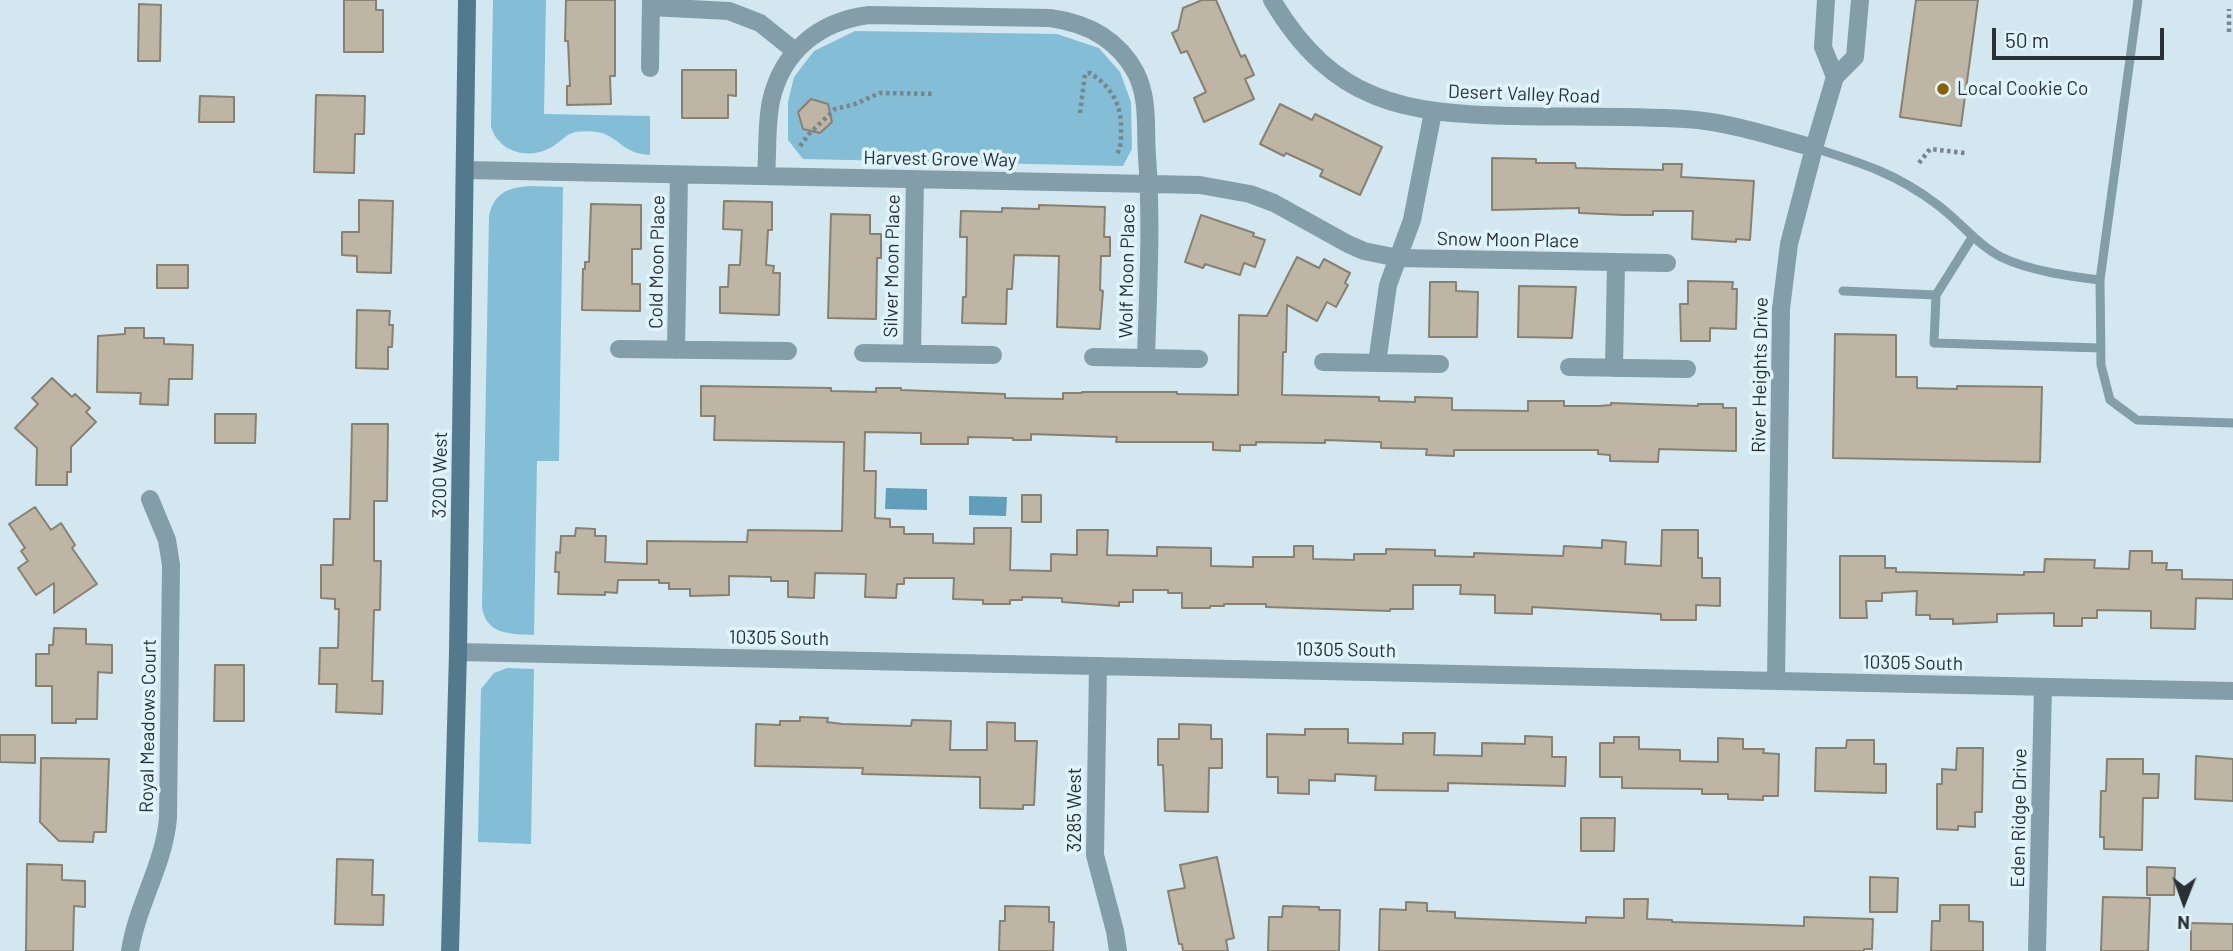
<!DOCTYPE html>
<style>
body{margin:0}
#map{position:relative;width:2233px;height:951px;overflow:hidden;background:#d3e7f0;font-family:Barlow,sans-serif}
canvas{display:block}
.north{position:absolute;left:2149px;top:867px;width:70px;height:70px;-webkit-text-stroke:5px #e0f4fd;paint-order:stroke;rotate:181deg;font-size:19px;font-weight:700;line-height:28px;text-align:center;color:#293135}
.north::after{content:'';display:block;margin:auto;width:24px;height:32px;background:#293135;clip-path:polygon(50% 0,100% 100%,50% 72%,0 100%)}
.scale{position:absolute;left:1992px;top:28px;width:172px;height:32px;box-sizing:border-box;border:4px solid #293135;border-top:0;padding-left:9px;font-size:21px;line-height:24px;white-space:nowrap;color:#293135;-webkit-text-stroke:5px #e0f4fd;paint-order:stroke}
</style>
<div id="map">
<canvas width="2233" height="951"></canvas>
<div class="north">N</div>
<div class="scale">50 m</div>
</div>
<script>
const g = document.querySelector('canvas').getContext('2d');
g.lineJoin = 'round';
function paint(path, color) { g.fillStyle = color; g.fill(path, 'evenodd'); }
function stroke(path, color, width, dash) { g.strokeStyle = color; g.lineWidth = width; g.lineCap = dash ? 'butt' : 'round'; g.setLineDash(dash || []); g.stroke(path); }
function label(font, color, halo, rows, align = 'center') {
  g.font = font + ' Barlow,sans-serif'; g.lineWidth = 7; g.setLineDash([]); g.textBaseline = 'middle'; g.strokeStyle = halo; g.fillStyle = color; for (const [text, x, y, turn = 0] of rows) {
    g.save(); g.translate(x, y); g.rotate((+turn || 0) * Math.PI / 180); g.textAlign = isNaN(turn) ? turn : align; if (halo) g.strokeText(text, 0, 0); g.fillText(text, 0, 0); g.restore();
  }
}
const green = new Path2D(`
 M493,0H546L544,114L650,116V155C622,154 618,135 597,132C590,131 582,131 575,132C564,135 558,145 548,149C525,160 497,150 491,126Z
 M855,31L1057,34L1099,48L1120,72L1131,102L1132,149L1123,166L803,159L788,140V102L794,77L814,51Z
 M529,186L563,187L559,461H537L534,635C511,634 486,635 482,607L489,216C494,193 507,188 529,186Z
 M507,668L534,669L531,844L478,842L481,689L494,673Z`);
const water = new Path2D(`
 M886,488L927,489V510L885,509Z
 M969,496L1007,497L1006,516L969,515Z`);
const building = new Path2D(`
 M344,0H376V10H383V52H344Z
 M566,0H615V76H610L611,104L567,105V86H570L568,41H565Z
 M1202,0H1216L1241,57L1245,55L1254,75L1245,79L1254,99L1204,122L1194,98L1206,92L1187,51L1181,53L1172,33L1178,30L1183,8Z
 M1916,0H1978L1961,126L1900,117Z
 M139,4L161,5L160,61H138Z
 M682,70H736V96L728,95V118H682Z
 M316,95L365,96L364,134H355L354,173L314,172Z
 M200,96L234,97V122H199Z
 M811,99L828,104L832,122L820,133L803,129L798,112Z
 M1280,104L1312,120L1315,114L1382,147L1360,195L1320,176L1323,170L1286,153L1284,156L1260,144Z
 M1492,158L1536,159V163H1575L1576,168L1612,169L1663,170V164H1682L1681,177L1754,181L1750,240L1736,239V242L1692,239L1693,211H1653V215H1625L1579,213V208L1492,210Z
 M359,200L393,201L391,273L357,272V256L342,255V232H359Z
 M724,201L772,202V230H768L766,265L774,266L773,273H780L779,315L720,313V287H728L729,265H740L742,230L723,229Z
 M591,204L641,205V249H632V284H640V311L582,310L583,269H585V262H589Z
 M1039,205L1105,207L1104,237H1110V256H1101L1100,290L1103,291L1100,329L1057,327L1059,256L1014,255L1012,289H1007L1006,324L962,323L963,297H966L967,237H960L961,211L1002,212V208L1039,209Z
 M831,214L870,215V234H881V258H877L876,319L828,318Z
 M1201,215L1254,233L1253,236L1265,240L1255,267L1244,263L1240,275L1205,264L1203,268L1185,262Z
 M1297,257L1319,268L1324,259L1350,273L1345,283L1348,285L1336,307L1327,302L1317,321L1287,305L1286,352H1283L1282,395L1379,397V401L1415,402V397L1452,398V410L1528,411V401H1564V406H1599L1611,405V403L1698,406V404H1723V408H1736V451L1659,449L1658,462L1610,461V455L1598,454V450H1454V456L1426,455L1427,449L1381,448V442L1325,440V443L1256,442V445H1240V451L1213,450V442H1116L1117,437L1031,434V440H1013V438L968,437V444H921V433L865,432L864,471H876L875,518L890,519V527H904V534H933V543L974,544V528H1011L1010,570L1051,571V554L1077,555V530H1108L1107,555L1157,556V547L1211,548V566L1253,567V557H1294V546H1313V559L1354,560V554H1386V549L1435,550V556L1474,557V553L1563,556L1564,546L1602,548V540L1626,542L1625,564L1661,566L1662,530H1698V558H1702V578H1720V606L1696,605V620H1661V614L1532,607V614L1495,613V595L1460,594L1461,585H1413V609H1390V611L1266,607V604H1224V606H1210V608H1182V593H1168V590H1133V602H1119V606L1062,602V598L1022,597V600H1010V604H983V600L953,599L954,578H904V584H897L896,598L865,597L866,574L815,573L814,598L788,597V581H771V577L729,576V595L690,596V589H669V583H659V580H618L617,593L605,592V595L558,594L559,572H555L556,552L560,553L561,536H575L576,528L595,529V536H606L605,562L647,564V541L747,542L748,530L842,531L844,442L714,440L715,416H701V386L831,388V391L876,392V388H901V390L1005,394V398L1063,399V393H1082V392H1177V394L1238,395L1239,315L1267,316Z
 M157,265H188V288H157Z
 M1688,281L1733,282L1732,289H1737L1736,329L1710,328V341H1681L1680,304H1688Z
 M1430,282H1456V291L1478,292L1477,337H1429Z
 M1519,286L1576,287L1572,338L1518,337Z
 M357,310L390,311L389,325H393L392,347H388V369L356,368Z
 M125,328H144V338H164V344L193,345L192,379H169L168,405L140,404L141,393L97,392L98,336L125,334Z
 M1835,334L1896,335V377H1917V388L1957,389V386L2042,387L2040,462L1833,458Z
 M52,378L72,397L75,394L90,408L86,412L96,422L71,447V472H67V485H36L37,448L15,428L38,404L32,398Z
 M215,414H256L255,443H215Z
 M352,424H388L387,501H374V561H381L380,610H374L372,681H383L382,714L336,712L337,684H319L320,648H338L339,609H335V599L321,598V565H333L334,519H350Z
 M1022,495H1041V522H1022Z
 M35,507L51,530L61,523L75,545L72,548L97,584L54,613V583L36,595L18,568L28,561L21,551L25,548L9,524Z
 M2130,551H2152V563H2167L2166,570H2182V579L2233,580V599L2196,598L2195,629L2151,628V611L2097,610V618H2082V626H2054V613L1997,614V622L1953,624V619H1930V615H1916L1917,591L1882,593V601H1866L1867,618H1840V556H1885V568H1896V572L2024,575V572H2044L2045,559L2095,560L2094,568L2129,569Z
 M54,628L86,629V644L112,645V673L98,672L97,719H76V723H52V686H36V654H49V645H53Z
 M215,665H244V721H214Z
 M800,717L828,718L827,722L842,724L911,726L912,720L951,721L950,750H987V722L1015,723V741H1037L1034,805H1023V809L980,808V777L862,774L863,768L755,766L756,724L780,725V721H800Z
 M1179,724L1211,725V739H1222V768H1209L1208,812L1165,811L1163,765H1158V739H1179Z
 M1305,729H1348V743L1403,744V733H1435L1434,755L1482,756V743L1525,744V736L1552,737V757H1566L1565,786L1448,783V791L1375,790L1376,776L1335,774V781L1309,780V794L1278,793V777H1267V734L1305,735Z
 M0,735H35V763L0,762Z
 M1614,737H1639V749L1680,750V761L1718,762V738L1743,739V749H1764L1763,753L1779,754L1778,796H1763V800L1728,799V794H1702V789L1622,788V777H1600V743H1614Z
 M1847,740H1874V764H1886V793L1815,791L1816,748H1846Z
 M1957,748H1983L1982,812H1975V827L1958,826V830L1937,829V784H1942V769L1956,770Z
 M2196,756L2233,759V801L2195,799Z
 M41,758L109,759L106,832H94L93,842L59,841L40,822Z
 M2107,759H2143V774H2159L2158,798H2143L2142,850L2104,849V837H2100L2101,791H2106Z
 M1581,818H1615L1614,851H1581Z
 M1217,857L1234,938L1226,940L1228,951H1183L1182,944H1179L1168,891L1185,888L1180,865Z
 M337,859L373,860L372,895H384L383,925L335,924Z
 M27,864L62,865V880L85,881V907L74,906L73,951H26Z
 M2147,867L2175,868L2174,895H2147Z
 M1870,877L1898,878L1897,912H1870Z
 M2103,897L2150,898L2148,951H2101Z
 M1624,899H1648L1647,919L1672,920V922L1804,926V917L1873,919L1872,949H1864V951H1379L1380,909L1406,910V902L1427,903V911L1455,912V918L1586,923V917L1624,918Z
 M1940,905H1969V921L1983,922V951H1931L1932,921H1940Z
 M1005,906L1049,907V922H1054L1053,951H999L1000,921H1005Z
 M1283,906L1319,907V910H1340L1339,951H1268L1269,917H1282Z
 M2191,923L2233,924V951H2191Z`);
const path = new Path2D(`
 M2229,32V9
 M1080,113L1085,74L1090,73C1112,87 1122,105 1121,132C1121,139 1121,147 1117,154
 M800,146L809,134L835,109L855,104L880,93L935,94
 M1919,163L1930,149L1965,153`);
const lane = new Path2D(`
 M1814,148C1861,163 1895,173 1935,203C1958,219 1976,244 2001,257C2030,271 2069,276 2100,280L2101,365L2110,400L2137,420L2233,423
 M1973,236L1936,295L1934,343L2101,348
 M2100,280L2138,0
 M1843,291L1936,295`);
const street = new Path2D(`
 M1272,0C1333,103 1405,114 1515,116C1572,117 1629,116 1685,119C1730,122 1771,136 1814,148
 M1826,0L1823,47L1835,77
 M651,7L729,11L760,23L795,51
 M650,68L651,0
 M466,170L1200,185L1250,194L1274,203L1348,244L1364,251L1398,258L1667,263
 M766,176C768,151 766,125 771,101C782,51 820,21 869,15L1050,18C1087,23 1118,39 1136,73C1149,99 1145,128 1147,156C1152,223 1148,291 1146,358
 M619,349L788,351
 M676,350L679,175
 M863,353L993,355
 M912,353L915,179
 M1093,357L1199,359
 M1323,362L1440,364
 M1377,363L1388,285L1412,220L1433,112
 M1569,367L1687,369
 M1614,368L1616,263
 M458,652L2233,691
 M1098,666L1095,855L1115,931L1118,951
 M1776,681L1781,309L1789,244L1814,148L1835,77L1855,57L1860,0
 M130,951C137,905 164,865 168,818L171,565L167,540L150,499
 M2037,951L2043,687`);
const secondary = new Path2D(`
 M450,951L458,652L467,0`);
const markers = [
 [1943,89,7,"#886400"]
];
const poiNames = [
 ["Local Cookie Co",1957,89]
];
const streetNames = [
 ["Desert Valley Road",1524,94,2],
 ["Harvest Grove Way",940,159,1],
 ["Snow Moon Place",1508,240,1],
 ["Cold Moon Place",657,262,-89],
 ["Silver Moon Place",892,266,-89],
 ["Wolf Moon Place",1127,271,-89],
 ["River Heights Drive",1760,375,-89],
 ["3200 West",440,475,-89],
 ["10305 South",779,638,1],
 ["10305 South",1346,650,1],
 ["10305 South",1913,663,1],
 ["Royal Meadows Court",148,726,-89],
 ["3285 West",1075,810,-90],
 ["Eden Ridge Drive",2019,818,-89]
];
paint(green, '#83bdd6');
paint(water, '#609eb9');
paint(building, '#beb5a5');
stroke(building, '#888071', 2);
stroke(path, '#78868c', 4.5, [3.5, 3.5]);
stroke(lane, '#839da9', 9);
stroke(street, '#839da9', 18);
stroke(secondary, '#537a8c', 18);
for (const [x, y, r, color] of markers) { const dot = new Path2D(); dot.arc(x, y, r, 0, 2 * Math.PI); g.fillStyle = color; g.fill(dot); stroke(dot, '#e0f4fd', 2.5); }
label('19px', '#293135', '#e0f4fd', poiNames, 'left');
label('19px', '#293135', '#e0f4fd', streetNames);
</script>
